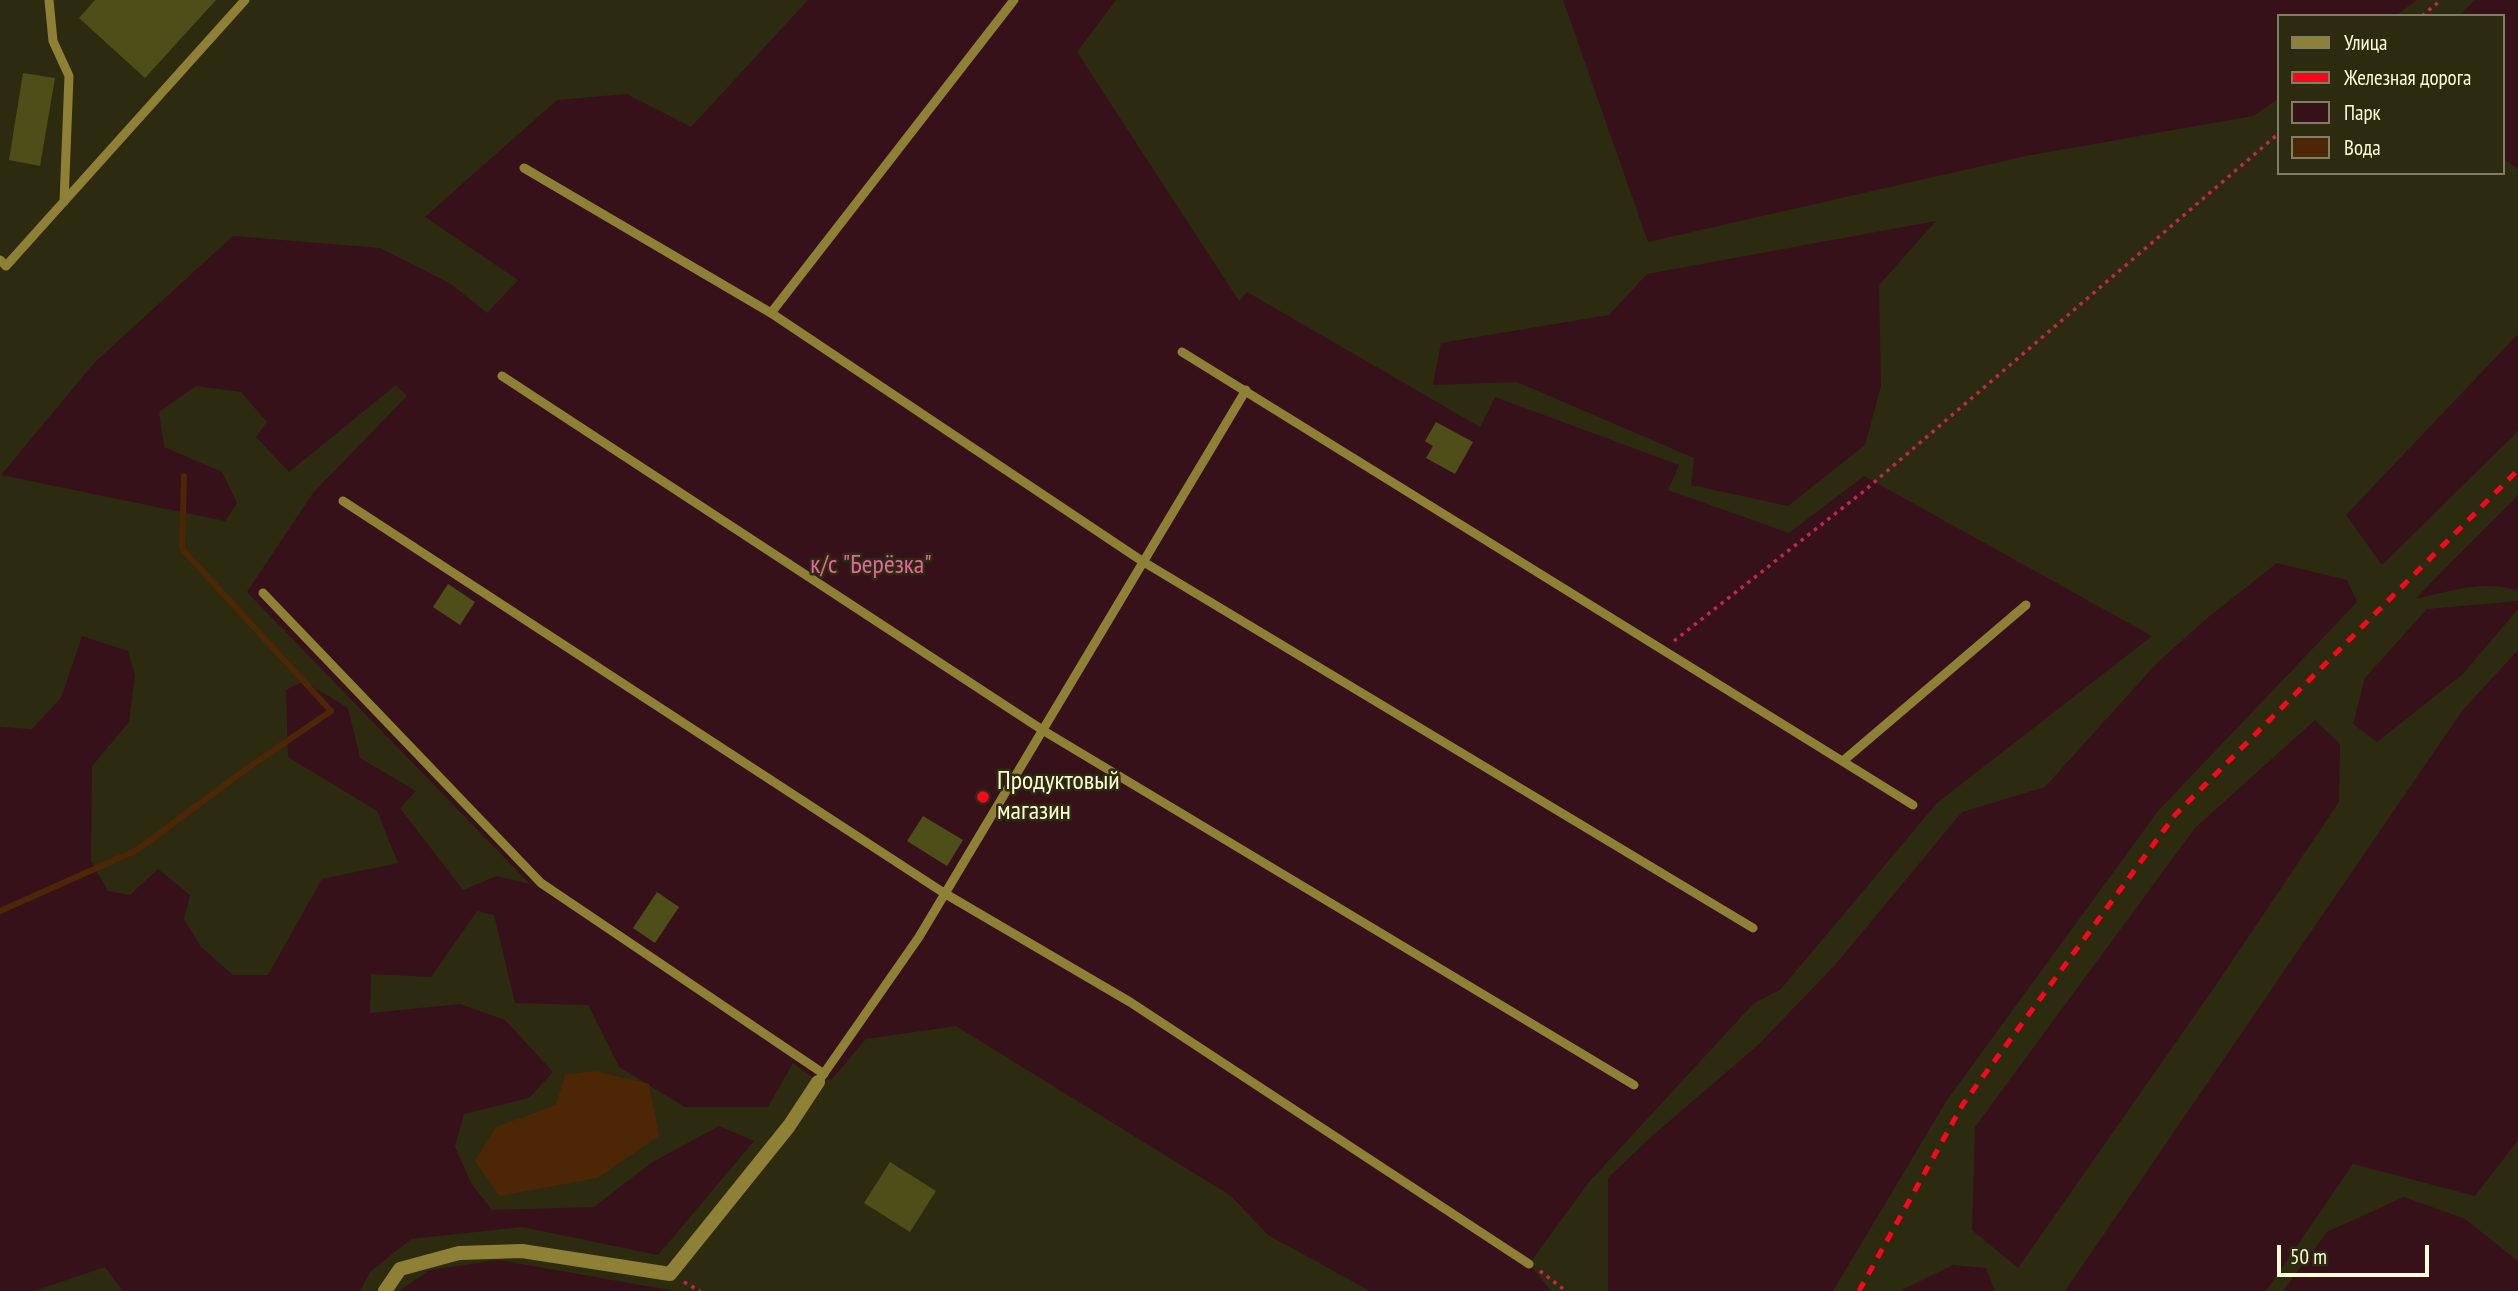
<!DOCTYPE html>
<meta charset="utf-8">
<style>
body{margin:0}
#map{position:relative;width:2518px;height:1291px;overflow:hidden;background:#2c2b0f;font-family:"PT Sans Narrow",sans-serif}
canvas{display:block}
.legend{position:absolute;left:2277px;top:14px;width:228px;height:161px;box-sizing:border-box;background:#2c2b0f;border:2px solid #807f60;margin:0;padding:9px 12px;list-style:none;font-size:21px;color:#fffcd9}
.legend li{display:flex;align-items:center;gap:14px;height:35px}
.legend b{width:35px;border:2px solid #807f60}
.scale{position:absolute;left:2277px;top:1245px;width:152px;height:32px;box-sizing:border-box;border:4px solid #fffcd9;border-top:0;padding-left:9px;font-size:21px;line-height:24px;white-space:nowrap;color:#fffcd9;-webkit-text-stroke:5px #2c2b0f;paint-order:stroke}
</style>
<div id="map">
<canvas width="2518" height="1291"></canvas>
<ul class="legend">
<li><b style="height:9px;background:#8e8136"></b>Улица</li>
<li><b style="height:9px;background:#ff051c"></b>Железная дорога</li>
<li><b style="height:19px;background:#36111a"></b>Парк</li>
<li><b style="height:19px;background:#4d2606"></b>Вода</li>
</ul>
<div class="scale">50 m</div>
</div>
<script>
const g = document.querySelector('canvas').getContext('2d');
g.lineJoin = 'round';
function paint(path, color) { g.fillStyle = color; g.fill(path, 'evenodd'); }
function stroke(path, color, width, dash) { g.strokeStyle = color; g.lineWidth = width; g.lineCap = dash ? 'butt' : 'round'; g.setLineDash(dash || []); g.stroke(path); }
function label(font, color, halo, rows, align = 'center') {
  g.font = font + ' "PT Sans Narrow",sans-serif'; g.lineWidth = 5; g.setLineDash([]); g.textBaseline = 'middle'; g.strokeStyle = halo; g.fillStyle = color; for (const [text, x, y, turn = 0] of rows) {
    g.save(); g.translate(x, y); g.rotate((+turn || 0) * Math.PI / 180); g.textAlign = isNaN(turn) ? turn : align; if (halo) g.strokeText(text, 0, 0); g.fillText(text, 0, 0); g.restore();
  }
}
const green = new Path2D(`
 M808,0H1116L1077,52L1239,301L1247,292L1480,427L1495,397L1679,465L1668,490L1789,533L1864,476L2152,636L1937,803L1780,990L1754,1003L1589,1182L1529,1264L1551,1291H1370L1268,1235L1231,1196L956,1026L866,1039L832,1079L818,1082L793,1063L768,1107H685L619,1067L588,1005L515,1003L494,915L477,911L431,977L371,974L370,1013L460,1004L505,1020L553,1072L529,1098L464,1114L455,1147L471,1183L492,1210L594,1207L651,1163L719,1126L754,1141L658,1255L522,1227L411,1239L370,1272L360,1291H123L105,1267L34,1291H0V727L32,729L61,698L82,636L128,651L135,675L129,722L92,766L91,861L108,891L130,895L158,869L190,895L184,919L201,947L233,975H268L322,879L398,863L377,811L288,757L286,690L304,681L348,708L360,758L416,791L400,808L463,890L497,876L530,884L247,592L313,493L407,396L396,385L289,472L256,437L267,422L241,392L196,386L159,412L164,447L222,472L237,503L225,521L1,475L94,363L233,236L380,248L451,284L487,313L518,280L425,217L557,100L627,94L691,127Z
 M1563,0H2417L2395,16H2278V99L2253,116L2026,156L1648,242Z
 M2475,0H2518V169L2502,158V16H2459Z
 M1936,221L1879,285L1881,386L1865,445L1788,506L1691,485L1694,458L1517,382L1433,385L1441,343L1609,315L1647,274Z
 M2518,334V431L2382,565L2346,515Z
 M2518,495V591C2484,579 2448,592 2415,599Z
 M2277,563L2347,580L2357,602L2158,811L1947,1100L1833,1291H1608V1178L1651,1137L1758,1045L1835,965L1962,812L2045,787L2157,663L2206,619Z
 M2518,601V609L2463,674L2377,742L2353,724L2365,678L2427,609Z
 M2518,650V1140L2475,1196L2353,1164L2266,1291H2065L2462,711Z
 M2315,720L2340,744L2339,802L2218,982L2018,1268L1972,1230L1975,1127L2195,828Z
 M2404,1197L2465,1219L2518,1261V1291H2283L2327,1232Z
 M499,1260L674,1291H399L430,1270Z
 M1953,1265L1986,1268L1995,1291H1900Z`);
const water = new Path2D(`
 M595,1071L649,1084L659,1136L597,1178L500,1196L475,1161L496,1127L556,1105L565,1075Z`);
const stream = new Path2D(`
 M0,911L137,850L245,770L331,711L182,549L184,476`);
const building = new Path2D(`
 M95,0H216L145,78L79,18Z
 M23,73L55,78L40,166L9,160Z
 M1436,422L1473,442L1455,474L1426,458L1433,446L1425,441Z
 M448,584L475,602L460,625L433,607Z
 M923,816L963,840L947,866L907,841Z
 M657,892L679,907L655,943L633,928Z
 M890,1162L936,1191L910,1232L864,1203Z`);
const path = new Path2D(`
 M2422,16L2441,0
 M1674,641L1864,491L2278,134
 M1540,1271L1566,1291
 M684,1282L700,1291`);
const service = new Path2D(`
 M49,0L53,41L69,76L64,202
 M524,168L771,313L1142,561L1753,928
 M0,260L6,266L245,0
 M771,313L1014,0
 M1182,352L1913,805
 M502,376L1044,731L1634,1085
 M343,501L944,893L1130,1002L1529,1264
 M263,593L541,883L824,1074
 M1843,761L2026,605
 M818,1082L919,937L1246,390`);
const minor = new Path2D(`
 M385,1291L400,1269L459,1253L522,1251L670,1274L789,1126L818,1082`);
const rail = new Path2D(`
 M1859,1291L1963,1104L2175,815L2518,470`);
const markers = [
 [983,797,7,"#ff051c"]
];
const parkNames = [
 ["к/с \"Берёзка\"",871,566]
];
const poiNames = [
 ["Продуктовый",997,782],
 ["магазин",997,812]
];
paint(green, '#36111a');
paint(water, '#4d2606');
stroke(stream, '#4d2606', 6);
paint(building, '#4e4e19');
stroke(path, '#c6264e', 3.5, [3.5, 5]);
stroke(service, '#8e8136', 9);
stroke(minor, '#8e8136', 14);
stroke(rail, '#ff051c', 5, [10, 9]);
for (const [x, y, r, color] of markers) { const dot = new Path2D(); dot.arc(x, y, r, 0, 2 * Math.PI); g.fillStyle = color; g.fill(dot); stroke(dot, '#2c2b0f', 2.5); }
label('26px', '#eb639f', '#2c2b0f', parkNames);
label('26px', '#fffcd9', '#2c2b0f', poiNames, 'left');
</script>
